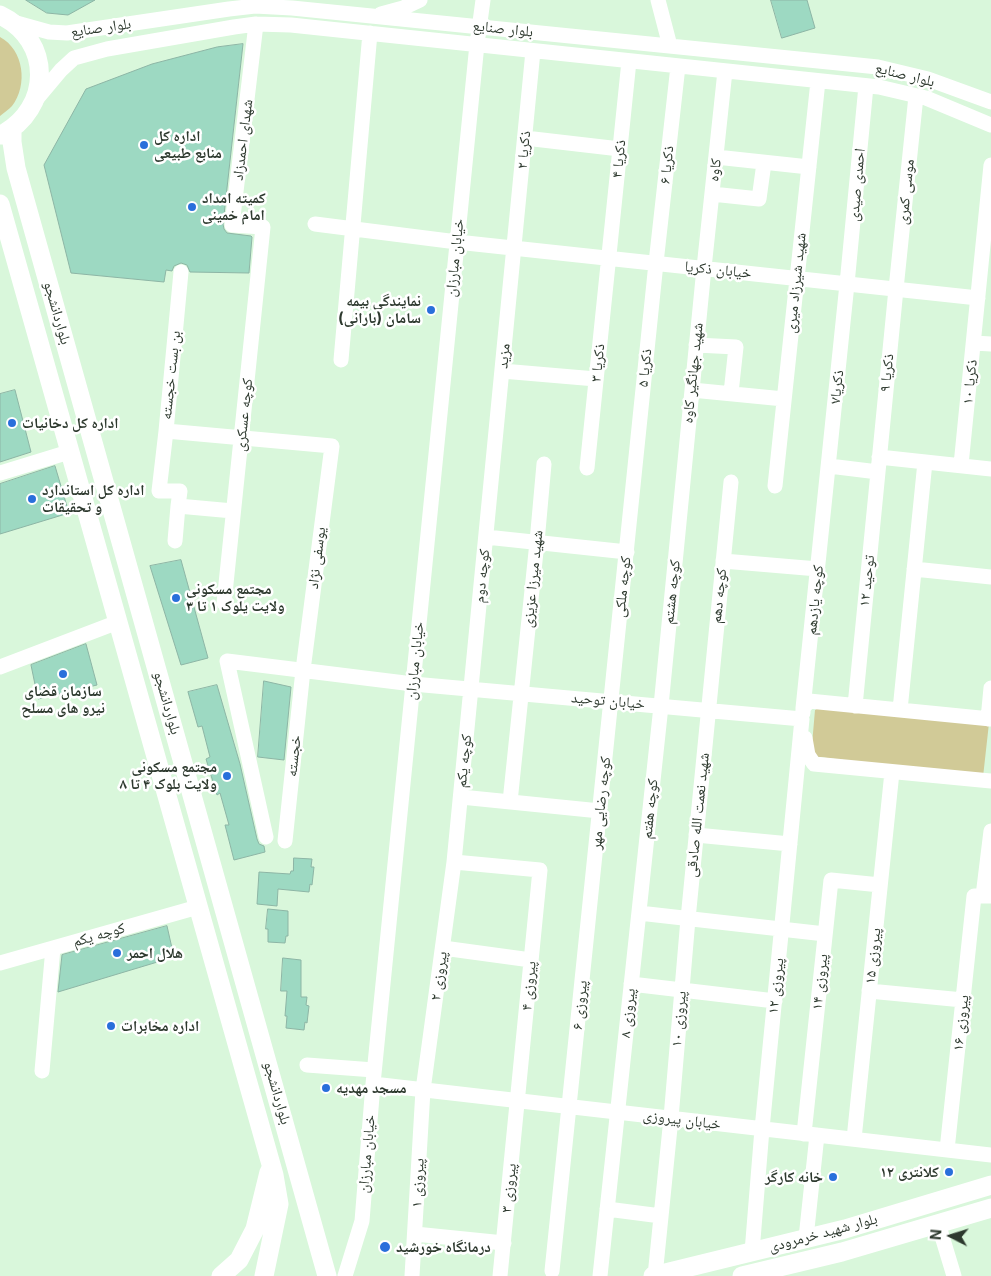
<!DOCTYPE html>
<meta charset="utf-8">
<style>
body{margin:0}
#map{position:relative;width:991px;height:1276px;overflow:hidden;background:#d9f7db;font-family:Inter,sans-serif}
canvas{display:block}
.north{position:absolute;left:926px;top:1211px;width:50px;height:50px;-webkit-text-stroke:4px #fff;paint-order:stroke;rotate:275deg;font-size:14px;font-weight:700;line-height:20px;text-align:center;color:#2d392e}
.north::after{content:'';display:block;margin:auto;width:18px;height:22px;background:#2d392e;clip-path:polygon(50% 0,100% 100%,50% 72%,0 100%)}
</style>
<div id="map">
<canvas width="991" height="1276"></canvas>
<div class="north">N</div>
</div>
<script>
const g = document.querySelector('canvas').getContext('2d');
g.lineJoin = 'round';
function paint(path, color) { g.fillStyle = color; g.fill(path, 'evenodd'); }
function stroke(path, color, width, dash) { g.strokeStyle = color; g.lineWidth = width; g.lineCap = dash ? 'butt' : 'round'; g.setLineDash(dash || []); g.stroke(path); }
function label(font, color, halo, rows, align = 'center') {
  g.font = font + ' Inter,"Noto Naskh Arabic",sans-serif'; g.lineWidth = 5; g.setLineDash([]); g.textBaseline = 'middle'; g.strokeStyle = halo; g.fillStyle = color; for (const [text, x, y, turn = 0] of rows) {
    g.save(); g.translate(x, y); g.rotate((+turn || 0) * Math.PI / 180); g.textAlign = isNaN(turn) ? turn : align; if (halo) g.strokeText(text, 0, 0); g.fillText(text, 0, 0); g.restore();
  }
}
const green = new Path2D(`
 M0,37C24,50 28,85 12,106C9,109 4,113 0,116Z
 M820,707L989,723L983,777L811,756L815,710Z`);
const building = new Path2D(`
 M26,0H95L68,15L47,13Z
 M771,0H807L815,28L782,38Z
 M243,44L223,224L224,229L227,233L251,236L252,237L249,273L190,272L187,265L181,263L174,266L172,271L166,270L164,282L71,273L44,165L86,89L152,64L217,47Z
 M15,390L31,452L0,462V394Z
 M55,466L69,513L0,534V484Z
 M181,560L208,658L181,665L150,566Z
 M86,644L97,685L38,699L31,665Z
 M264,681L291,687L284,760L258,757Z
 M217,685L240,764L257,839L259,844L264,846L265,852L234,860L225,825H229L220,793L217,795L206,759L210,757L202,726L198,727L188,692Z
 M294,858L312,859L311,867H314L312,885L310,884L309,892L278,889L277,906L257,904L259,872L290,874L291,871H293Z
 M268,909L288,911V936H286L285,943L268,942V929H266Z
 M167,926L174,957L58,992L62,955Z
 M283,958L301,960V997H307L306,1005L309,1006L307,1023L305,1022L304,1030L286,1028L287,1016H285L287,991H281Z`);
const minor = new Path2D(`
 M658,0L670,46
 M381,14L403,8L420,0
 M13,22L49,32L67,33L229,9L255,6L292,8L878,67L928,79L991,102
 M35,101L61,70L74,58L107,49L234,27L256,24L291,25L879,87L926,98L991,125
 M525,138L620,149
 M716,157L809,167
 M712,194L759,199L764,163
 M315,224L457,242L978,298
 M181,272L166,431L332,446L303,670L285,841
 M974,343L991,344
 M696,345L736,347L731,393
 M341,360L370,33
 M502,371L596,379
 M692,390L784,399
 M166,431L159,491H180L178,506L233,511
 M879,457L991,469
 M961,465L991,165
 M829,466L878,472
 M587,468L629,61
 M0,473L69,452
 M775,486L818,81
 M486,537L627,552
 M175,541L178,506
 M723,561L818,569
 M914,569L991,577
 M224,603L263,227L232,225L256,24
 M0,667L118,622
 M855,706L896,289L916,96
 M803,708L847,284L866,86
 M900,710L925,462
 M803,713V708L809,701L991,719
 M988,719L991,688
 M805,738L808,755L814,764L991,781
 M461,797L600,811
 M510,802L537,542L544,464
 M696,835L790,844
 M266,837L227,661L413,684L802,719
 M454,862L540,870L500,1276
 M983,896L991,831
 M639,913L825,934
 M443,948L531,960
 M0,963L198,907
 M631,984L775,1001
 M869,991L963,1000
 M307,1065L374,1070
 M42,1071L53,948
 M373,1084L991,1155
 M804,1134L831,880L880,885
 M854,1139L892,772
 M947,1150L974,896H991
 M607,1209L661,1216
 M938,1223L954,1276
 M415,1234L504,1243
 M806,1238L817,1135
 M752,1252L762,1129L802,719
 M552,1271L656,263L678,66
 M345,1276L362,1221L373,1084L477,44L483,0
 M412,1276L423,1090L454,862L533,51
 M600,1276L661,706L704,268L725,71
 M655,1276L671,1118L688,919L731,482`);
const major = new Path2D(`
 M0,15C53,40 52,109 1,135
 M12,129V142L16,168L327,1276
 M0,204L274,1175L279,1204L264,1276
 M221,1276L239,1260L255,1229L269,1172
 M653,1276L845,1229L991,1185
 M742,1276L842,1252L991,1208`);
const markers = [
 [144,145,5,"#296fdb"],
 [192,207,5,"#296fdb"],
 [431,310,5,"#296fdb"],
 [12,423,5,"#296fdb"],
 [32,499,5,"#296fdb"],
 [176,598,5,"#296fdb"],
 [63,674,5,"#296fdb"],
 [227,776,5,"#296fdb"],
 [117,953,5,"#296fdb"],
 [111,1026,5,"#296fdb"],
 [326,1088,5,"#296fdb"],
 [949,1172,5,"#296fdb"],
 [833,1177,5,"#296fdb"],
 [385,1247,6,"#296fdb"]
];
const streetNames = [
 ["بلوار صنایع",101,28,-8],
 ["بلوار صنایع",503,29,6],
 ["بلوار صنایع",905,75,14],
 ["شهدای احمدزاد",243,140,-83],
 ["ذکریا ۲",524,150,-85],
 ["ذکریا ۴",619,159,-84],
 ["ذکریا ۶",667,165,-84],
 ["کاوه",715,170,-83],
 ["احمدی صیدی",857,185,-85],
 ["موسی کمری",906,192,-84],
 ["خیابان مبارزان",455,258,-84],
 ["خیابان ذکریا",718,270,6],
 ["شهید شیرزاد میری",796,283,-84],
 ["بلواردانشجو",57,313,74],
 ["مزید",504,356,-84],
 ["ذکریا ۳",598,363,-84],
 ["ذکریا ۵",645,368,-84],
 ["شهید جهانگیر کاوه",693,373,-84],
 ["ذکریا ۹",887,373,-84],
 ["بن بست خجسته",171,375,-84],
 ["ذکریا ۱۰",970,382,-84],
 ["ذکریا۷",837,387,-84],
 ["کوچه عسکری",244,415,-84],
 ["یوسفی نژاد",317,558,-83],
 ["کوچه دوم",482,576,-84],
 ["شهید میرزا عزیزی",533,579,-84],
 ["توحید ۱۲",867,581,-84],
 ["کوچه ملکی",623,587,-84],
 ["کوچه هشتم",672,592,-84],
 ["کوچه دهم",719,596,-84],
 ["کوچه یازدهم",815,600,-84],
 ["خیابان مبارزان",415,661,-84],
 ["خیابان توحید",608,701,5],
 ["بلواردانشجو",167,703,74],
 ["خجسته",294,756,-84],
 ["کوچه یکم",464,761,-84],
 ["کوچه رضایی مهر",601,803,-84],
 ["کوچه هفتم",650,809,-84],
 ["شهید نعمت الله صادقی",698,815,-84],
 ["کوچه یکم",99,935,-16],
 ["پیروزی ۱۵",873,956,-84],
 ["پیروزی ۲",439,976,-82],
 ["پیروزی ۱۴",820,982,-84],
 ["پیروزی ۴",529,986,-85],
 ["پیروزی ۱۲",776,986,-84],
 ["پیروزی ۶",580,1005,-84],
 ["پیروزی ۸",628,1013,-84],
 ["پیروزی ۱۰",679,1019,-85],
 ["پیروزی ۱۶",961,1023,-84],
 ["بلواردانشجو",277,1093,74],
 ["خیابان پیروزی",682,1120,7],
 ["خیابان مبارزان",367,1154,-85],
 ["پیروزی ۱",418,1183,-87],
 ["پیروزی ۳",509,1188,-84],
 ["بلوار شهید خرمرودی",823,1233,-15]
];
const poiNames = [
 ["اداره کل",154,136],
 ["منابع طبیعی",154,153],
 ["کمیته امداد",202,198],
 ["امام خمینی",202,215],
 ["نمایندگی بیمه",421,301,"right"],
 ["سامان (بارانی)",421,318,"right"],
 ["اداره کل دخانیات",22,423],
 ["اداره کل استاندارد",42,490],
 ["و تحقیقات",42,507],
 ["مجتمع مسکونی",186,589],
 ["ولایت یلوک ۱ تا ۳",186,606],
 ["سازمان قضای",63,691,"center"],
 ["نیرو های مسلح",63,708,"center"],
 ["مجتمع مسکونی",217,767,"right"],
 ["ولایت بلوک ۴ تا ۸",217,784,"right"],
 ["هلال احمر",127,953],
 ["اداره مخابرات",121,1026],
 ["مسجد مهدیه",336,1088],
 ["کلانتری ۱۲",939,1172,"right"],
 ["خانه کارگر",823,1177,"right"],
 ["درمانگاه خورشید",396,1247]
];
paint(green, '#d1ca97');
paint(building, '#9dd9c2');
stroke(building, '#8db5a5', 1);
stroke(minor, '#fff', 15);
stroke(major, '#fff', 19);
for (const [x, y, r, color] of markers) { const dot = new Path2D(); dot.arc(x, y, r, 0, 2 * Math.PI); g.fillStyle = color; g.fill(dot); stroke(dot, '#fff', 2); }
label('15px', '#2d392e', '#fff', streetNames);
label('bold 15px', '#2d392e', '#fff', poiNames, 'left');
</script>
